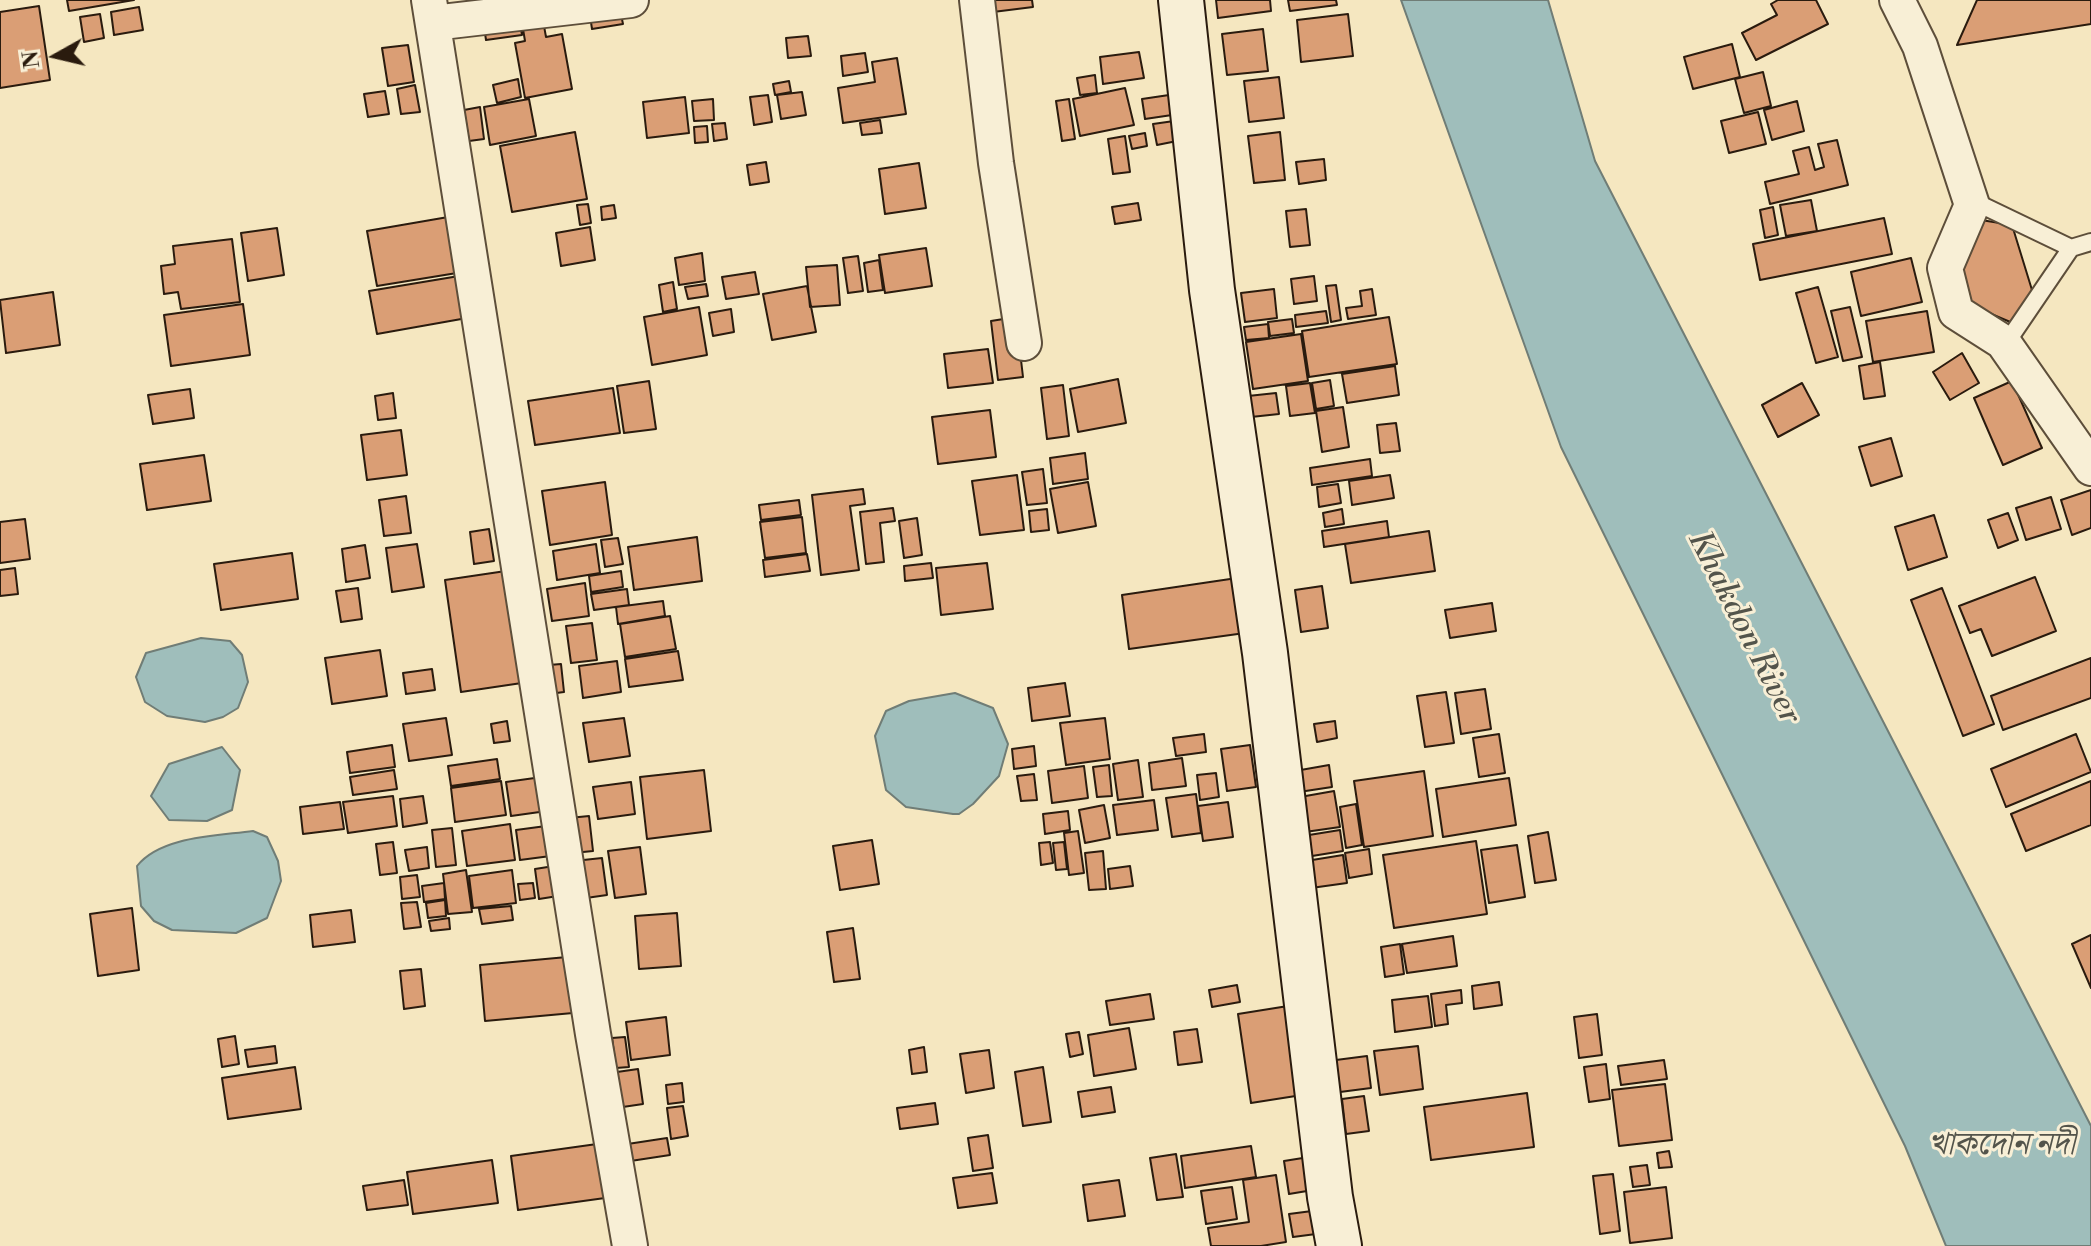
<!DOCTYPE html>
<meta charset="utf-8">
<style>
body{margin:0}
#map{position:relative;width:2091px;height:1246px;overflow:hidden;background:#f5e7c0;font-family:"Libre Bodoni",serif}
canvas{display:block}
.north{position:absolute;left:16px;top:16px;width:80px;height:80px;-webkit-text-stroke:6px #f8efd6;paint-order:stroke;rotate:262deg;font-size:22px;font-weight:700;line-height:32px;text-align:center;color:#2a1b0e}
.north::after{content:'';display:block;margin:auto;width:28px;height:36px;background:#2a1b0e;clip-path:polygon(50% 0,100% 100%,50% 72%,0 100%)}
</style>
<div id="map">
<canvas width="2091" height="1246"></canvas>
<div class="north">N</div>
</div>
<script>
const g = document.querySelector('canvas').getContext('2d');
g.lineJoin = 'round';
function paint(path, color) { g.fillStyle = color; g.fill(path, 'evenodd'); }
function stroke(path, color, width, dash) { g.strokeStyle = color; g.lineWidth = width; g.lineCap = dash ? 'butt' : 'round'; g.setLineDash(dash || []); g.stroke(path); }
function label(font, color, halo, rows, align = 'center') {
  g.font = font + ' "Libre Bodoni","Noto Serif Bengali",serif'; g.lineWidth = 6; g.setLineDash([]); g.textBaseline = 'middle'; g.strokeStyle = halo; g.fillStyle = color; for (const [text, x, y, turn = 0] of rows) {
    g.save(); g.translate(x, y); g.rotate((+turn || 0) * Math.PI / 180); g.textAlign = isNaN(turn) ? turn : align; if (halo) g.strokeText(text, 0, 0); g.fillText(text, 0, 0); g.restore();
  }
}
const water = new Path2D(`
 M1401,0H1548L1595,161L2091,1126V1246H1946L1905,1146L1561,447Z
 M201,638L230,641L242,655L248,682L238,708L223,717L205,722L167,716L145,702L136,677L146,653Z
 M955,693L993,708L1008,744L999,776L973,804L959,814H953L906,807L886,790L875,736L886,711L909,701Z
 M222,747L240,770L232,810L207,821L169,820L151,796L169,764Z
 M253,831L267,837L278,861L281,881L267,918L236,933L172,930L154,921L141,906L137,866C161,836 217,836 253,831Z`);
const building = new Path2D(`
 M67,0H134L69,11Z
 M991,0H1032L1033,7L993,12Z
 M1216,0H1270L1271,11L1218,18Z
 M1288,0H1336L1337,5L1290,11Z
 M1778,0H1816L1828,24L1756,60L1742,33L1777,15L1771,4Z
 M1977,0H2091V24L1957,45Z
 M619,5L623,24L592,29L589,9Z
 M39,6L50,80L0,88V12Z
 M139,7L143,30L114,35L111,12Z
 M100,14L104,38L84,42L80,17Z
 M1348,14L1353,56L1301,62L1297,20Z
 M519,16L522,35L486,40L483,20Z
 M544,26L546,37L562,34L572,89L525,98L515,43L525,41L523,29Z
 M1263,29L1268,71L1227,75L1222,34Z
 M808,36L811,56L788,58L786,38Z
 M1732,44L1740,77L1693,89L1684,57Z
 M408,45L414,82L388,86L382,48Z
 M1139,52L1144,78L1103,84L1100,57Z
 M865,53L868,72L843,76L841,56Z
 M897,58L906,114L843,123L838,88L875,82L872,62Z
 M1763,72L1771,106L1744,113L1735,79Z
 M1095,75L1097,93L1080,95L1077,78Z
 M1279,77L1284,118L1249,122L1244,81Z
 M518,79L521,97L497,103L493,85Z
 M789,81L791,92L775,95L773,84Z
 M415,85L420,112L401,114L397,89Z
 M1125,88L1134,125L1080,136L1073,99Z
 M385,91L389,114L368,117L364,94Z
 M802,92L806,115L781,119L777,95Z
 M768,95L772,122L754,125L750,97Z
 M1169,95L1172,115L1145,119L1142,99Z
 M685,97L689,133L647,138L643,102Z
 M529,99L536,136L490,145L484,107Z
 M713,99L714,120L694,121L692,101Z
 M1069,99L1075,139L1062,141L1056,101Z
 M1797,101L1804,131L1772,140L1764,110Z
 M480,107L484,139L469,141L464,110Z
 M1758,112L1766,144L1729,153L1721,121Z
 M880,120L882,133L862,135L860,123Z
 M1174,121L1177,141L1157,145L1153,124Z
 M725,123L727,139L714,141L712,124Z
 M707,126L708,142L695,143L694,127Z
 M575,132L587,199L512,212L500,146Z
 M1280,132L1285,180L1254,183L1248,136Z
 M1145,133L1147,146L1132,149L1129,136Z
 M1125,136L1130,172L1113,174L1108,139Z
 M1837,140L1848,185L1770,204L1765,182L1799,174L1793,151L1809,147L1815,170L1824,167L1818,144Z
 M1324,159L1326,180L1299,184L1296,162Z
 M766,162L769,182L750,185L747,165Z
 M919,163L926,208L885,214L879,169Z
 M1811,200L1817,231L1786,236L1780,205Z
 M1138,203L1141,220L1115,224L1112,207Z
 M588,204L591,223L580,225L577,205Z
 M614,205L616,218L602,220L601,207Z
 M1773,207L1778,235L1765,238L1760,210Z
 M1306,209L1310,245L1290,247L1286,211Z
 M454,216L463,272L377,286L367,231Z
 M1884,218L1892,254L1760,280L1753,244Z
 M1981,220L2012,225L2032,290L2015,324L1970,305L1958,261Z
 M590,227L595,260L561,266L556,233Z
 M277,228L284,275L248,281L241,233Z
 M232,239L240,302L181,309L178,292L164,294L161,266L175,264L173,246Z
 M926,248L932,286L885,293L879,255Z
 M702,253L705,281L679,285L675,258Z
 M858,256L863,291L848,293L843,258Z
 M1911,258L1922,302L1861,316L1851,272Z
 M879,260L883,290L868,292L864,263Z
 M837,265L840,305L810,307L806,267Z
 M755,272L759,294L726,299L722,277Z
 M459,276L467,318L377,334L369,291Z
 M1314,276L1317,301L1294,304L1291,279Z
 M673,282L677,309L663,312L659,285Z
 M706,284L708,296L688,299L685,287Z
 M1336,285L1341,320L1331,322L1326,286Z
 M807,286L816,332L772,340L763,294Z
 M1818,287L1838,357L1816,363L1796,293Z
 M1274,289L1277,318L1245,322L1241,293Z
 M1372,289L1376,315L1348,319L1346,308L1362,306L1360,291Z
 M53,292L60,345L6,353L0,300Z
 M243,304L250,355L171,366L164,315Z
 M699,307L707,355L652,365L644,317Z
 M1850,307L1862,357L1843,361L1831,311Z
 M731,309L734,332L713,336L709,313Z
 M1326,311L1328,323L1296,327L1295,315Z
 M1927,311L1934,352L1873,362L1866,321Z
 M1016,317L1023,377L998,380L991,321Z
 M1389,317L1397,364L1309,377L1302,331Z
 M1292,319L1294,333L1270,336L1268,322Z
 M1268,324L1269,338L1246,340L1244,327Z
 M1301,334L1308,381L1253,389L1246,342Z
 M988,349L993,383L948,388L944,354Z
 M1962,353L1979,383L1950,400L1933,372Z
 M1880,362L1885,396L1864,399L1859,366Z
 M1395,366L1399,395L1347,403L1342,374Z
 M1118,379L1126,423L1078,432L1070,389Z
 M1330,380L1334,406L1316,409L1312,383Z
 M649,381L656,429L624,433L617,386Z
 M2012,381L2042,448L2003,465L1974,398Z
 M1310,383L1315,413L1290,416L1286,386Z
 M1802,383L1819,415L1778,437L1762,405Z
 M1063,385L1069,436L1047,439L1041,388Z
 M613,388L620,433L535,445L528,401Z
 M190,389L194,418L153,424L148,395Z
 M393,393L396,418L378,420L375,396Z
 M1276,393L1279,414L1251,417L1248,396Z
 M1343,407L1349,447L1322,452L1316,411Z
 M990,410L996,457L938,464L932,417Z
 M1396,423L1400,451L1380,453L1377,425Z
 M401,430L407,475L367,480L361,435Z
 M1891,438L1902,476L1871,486L1859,447Z
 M1085,453L1088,479L1053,484L1050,458Z
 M204,455L211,501L147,510L140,464Z
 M1370,459L1372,476L1312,485L1310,468Z
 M1043,469L1047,503L1027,505L1022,472Z
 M1017,475L1024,530L980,535L972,481Z
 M1390,475L1394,498L1352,505L1349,481Z
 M605,482L612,535L550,545L542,491Z
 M1088,482L1096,526L1058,533L1050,489Z
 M1338,484L1341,503L1319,507L1317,487Z
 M863,489L865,504L850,506L859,570L821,575L812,495Z
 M2091,490V528L2072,535L2061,500Z
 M406,496L411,533L384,536L379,500Z
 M2051,497L2061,529L2026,540L2016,508Z
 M799,500L801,515L761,520L759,505Z
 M893,508L895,521L880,523L884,562L866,564L860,512Z
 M1047,509L1049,530L1031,532L1029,511Z
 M1342,509L1344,524L1325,527L1323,513Z
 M2008,513L2018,540L1998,548L1988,520Z
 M1934,515L1947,557L1908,570L1895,527Z
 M802,517L806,553L765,558L760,522Z
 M917,518L922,555L904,558L899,521Z
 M25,519L30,559L0,563V522Z
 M1387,521L1389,537L1324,547L1322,531Z
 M489,529L494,561L474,564L470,532Z
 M1429,531L1435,571L1351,583L1345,544Z
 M697,537L702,581L634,590L628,547Z
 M618,538L623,564L605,567L601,540Z
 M417,544L424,587L392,592L386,548Z
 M596,544L600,573L557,580L553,551Z
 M365,545L370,578L346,582L342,549Z
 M292,553L298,599L221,610L214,564Z
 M807,554L810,571L765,577L763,560Z
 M931,563L933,578L905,581L904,566Z
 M987,563L993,609L941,615L936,568Z
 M15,568L18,594L0,596V570Z
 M526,568L542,680L461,692L445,580Z
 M621,571L623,587L591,592L589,576Z
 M2035,577L2056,631L1992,656L1981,629L1970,633L1959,606Z
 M1237,578L1245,633L1129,649L1122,595Z
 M585,583L589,616L552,621L547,589Z
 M1322,586L1328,628L1301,632L1295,590Z
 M358,588L362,619L341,622L336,591Z
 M1942,588L1994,724L1963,736L1911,600Z
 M627,589L629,605L594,610L591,594Z
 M663,601L665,616L618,624L616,607Z
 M1492,603L1496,631L1450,638L1445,610Z
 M670,616L676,649L625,657L620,624Z
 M592,623L597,660L571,663L566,626Z
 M380,650L387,696L332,704L325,658Z
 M678,651L683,680L629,687L625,659Z
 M2091,658V698L2003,730L1991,696Z
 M617,661L621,692L583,698L579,666Z
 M561,664L564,692L541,695L537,666Z
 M432,669L435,690L406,694L403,673Z
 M1065,683L1070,716L1032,721L1028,688Z
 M1485,689L1491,729L1461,734L1455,693Z
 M1446,692L1454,743L1425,747L1417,696Z
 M446,718L452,755L409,761L403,724Z
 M624,718L630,756L589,762L583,723Z
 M1105,718L1110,759L1066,765L1060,723Z
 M507,721L510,741L494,743L491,724Z
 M1335,721L1337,738L1317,742L1314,724Z
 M1204,734L1206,752L1176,756L1173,738Z
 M1499,734L1505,773L1479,777L1473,738Z
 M2076,734L2091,772L2006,807L1991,769Z
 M392,745L395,767L350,773L347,752Z
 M1250,745L1256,787L1227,791L1221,749Z
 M1034,746L1036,766L1014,769L1012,749Z
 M1182,758L1186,786L1152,790L1149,763Z
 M497,759L500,779L451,786L448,766Z
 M1138,760L1143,797L1118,800L1113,764Z
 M1109,765L1112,796L1097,797L1093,767Z
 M1329,765L1332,787L1299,792L1295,771Z
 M1084,766L1088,798L1052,803L1048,771Z
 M394,770L397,789L353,795L350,777Z
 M704,770L711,831L647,839L640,777Z
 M1424,771L1433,836L1364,847L1354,781Z
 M1216,773L1219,797L1200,800L1197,775Z
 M1034,774L1037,800L1021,801L1017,776Z
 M549,776L554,810L511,816L506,782Z
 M1509,778L1516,825L1443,837L1436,789Z
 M501,781L506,815L455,822L451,788Z
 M2091,781V825L2026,851L2011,814Z
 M631,782L635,814L598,819L593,787Z
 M1334,791L1340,827L1305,832L1300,797Z
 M1196,794L1201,833L1172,837L1166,798Z
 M393,796L397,826L348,833L343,802Z
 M423,796L427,823L403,827L400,799Z
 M1154,800L1158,830L1117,835L1113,805Z
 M340,802L344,829L303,834L300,807Z
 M1228,802L1233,837L1203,841L1198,806Z
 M1356,804L1362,845L1346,848L1340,807Z
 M1104,805L1110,838L1085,843L1079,810Z
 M1068,811L1070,830L1045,834L1043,814Z
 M589,816L593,851L573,853L569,818Z
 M510,824L515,860L467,866L462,831Z
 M561,824L566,854L520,860L516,830Z
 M452,828L456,865L436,867L432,830Z
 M1340,830L1343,851L1312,856L1309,835Z
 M1078,831L1084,873L1069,875L1064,833Z
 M1548,832L1556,880L1535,883L1528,836Z
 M872,840L879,884L840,890L833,846Z
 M1476,841L1487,914L1394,928L1383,855Z
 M393,842L397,873L380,875L376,844Z
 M1050,842L1053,863L1041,865L1039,843Z
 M1064,842L1067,869L1056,870L1053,843Z
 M1517,845L1525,897L1489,903L1481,850Z
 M427,847L429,868L409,871L405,850Z
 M640,847L646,894L615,898L608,851Z
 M1369,849L1372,874L1349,878L1345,853Z
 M1103,851L1106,889L1089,890L1085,853Z
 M1343,855L1347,883L1311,888L1306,861Z
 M602,858L607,895L579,899L574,861Z
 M554,866L558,896L539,899L535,869Z
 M1130,866L1133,886L1110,889L1108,869Z
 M466,870L472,912L448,914L443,874Z
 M512,870L516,903L473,908L469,876Z
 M417,875L420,897L402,899L400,877Z
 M444,883L445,899L424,902L422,886Z
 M533,883L535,898L520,900L518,884Z
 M445,900L446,916L428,918L426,903Z
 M417,902L421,927L404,929L401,903Z
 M511,906L513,920L482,924L479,909Z
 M132,908L139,970L98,976L90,914Z
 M351,910L355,942L313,947L310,915Z
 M677,913L681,966L639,969L635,916Z
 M449,918L450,929L431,931L429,921Z
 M853,928L860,979L834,982L827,932Z
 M2091,935V988L2072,944Z
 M1453,936L1457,966L1407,973L1402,944Z
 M1400,944L1404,974L1385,977L1381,947Z
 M567,957L573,1013L485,1021L480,965Z
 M421,969L425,1006L404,1009L400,971Z
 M1499,982L1502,1005L1474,1009L1472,986Z
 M1237,985L1240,1002L1212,1007L1209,990Z
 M1461,990L1462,1003L1446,1005L1448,1024L1435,1026L1431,994Z
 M1150,994L1154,1019L1110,1025L1106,1001Z
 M1428,996L1432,1027L1395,1032L1392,1000Z
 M1288,1006L1302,1095L1251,1103L1238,1014Z
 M1597,1014L1602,1055L1579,1058L1574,1017Z
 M666,1017L670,1055L631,1060L626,1022Z
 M1129,1028L1136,1069L1094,1076L1088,1035Z
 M1197,1029L1202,1062L1178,1065L1174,1032Z
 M1079,1032L1083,1054L1070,1057L1066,1034Z
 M235,1036L239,1064L222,1067L218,1039Z
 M625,1037L629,1067L616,1068L612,1038Z
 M275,1046L277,1063L248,1067L245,1050Z
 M1418,1046L1423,1089L1380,1095L1374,1051Z
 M924,1047L927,1072L912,1074L909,1050Z
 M989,1050L994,1088L966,1093L960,1054Z
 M1367,1056L1371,1088L1340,1092L1336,1060Z
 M1664,1060L1667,1079L1621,1085L1618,1066Z
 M1606,1064L1610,1099L1589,1102L1584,1067Z
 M295,1067L301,1109L228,1119L222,1078Z
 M1043,1067L1051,1122L1023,1126L1015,1072Z
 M638,1069L643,1104L616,1108L610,1073Z
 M682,1083L684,1102L668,1104L666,1085Z
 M1665,1084L1672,1140L1619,1146L1612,1090Z
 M1111,1087L1115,1112L1082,1117L1078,1092Z
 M1527,1093L1534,1147L1431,1160L1424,1107Z
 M1364,1096L1369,1131L1346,1134L1342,1099Z
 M935,1103L938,1124L900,1129L897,1108Z
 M683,1106L688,1136L671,1139L667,1108Z
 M988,1135L993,1168L973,1171L968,1138Z
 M667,1138L670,1155L624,1162L621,1145Z
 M597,1144L605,1198L518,1210L511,1156Z
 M1251,1146L1256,1177L1185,1188L1181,1156Z
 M1669,1151L1672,1167L1659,1168L1657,1153Z
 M1176,1154L1183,1197L1157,1200L1150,1158Z
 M1309,1157L1313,1190L1289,1194L1284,1161Z
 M492,1160L498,1203L413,1214L407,1172Z
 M1647,1165L1650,1185L1633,1187L1630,1167Z
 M992,1173L997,1203L958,1208L953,1178Z
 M1613,1174L1620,1231L1600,1234L1593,1176Z
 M1276,1175L1286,1242L1261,1246H1211L1208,1228L1249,1222L1243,1180Z
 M404,1180L408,1205L367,1210L363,1186Z
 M1119,1180L1125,1216L1088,1221L1083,1185Z
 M1232,1187L1237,1219L1206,1224L1201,1191Z
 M1666,1187L1672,1238L1630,1243L1624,1192Z
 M1312,1211L1316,1234L1293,1237L1289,1214Z`);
const lane = new Path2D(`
 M1971,200L2071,248L2005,345
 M2071,248L2091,242`);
const street = new Path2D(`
 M429,0L593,1034L630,1246
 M977,0L996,163L1024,343
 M1897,0L1920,46L1972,205L1945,268L1956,312L2003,342L2091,468
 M433,23L631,0`);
const secondary = new Path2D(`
 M1181,0L1212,290L1265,653L1330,1197L1339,1246`);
const waterNames = [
 ["Khakdon River",1743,628,63],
 ["খাকদোন নদী",2001,1146]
];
paint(water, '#9fbebb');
stroke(water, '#707d76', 2);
paint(building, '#da9e75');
stroke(building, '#2a1b0e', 2);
stroke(lane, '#5d4e3a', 20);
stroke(street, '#5d4e3a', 38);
stroke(secondary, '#2a1b0e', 48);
stroke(lane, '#f8efd6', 16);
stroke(street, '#f8efd6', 34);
stroke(secondary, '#f8efd6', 44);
label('italic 32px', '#53544b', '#f8efd6', waterNames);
</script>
